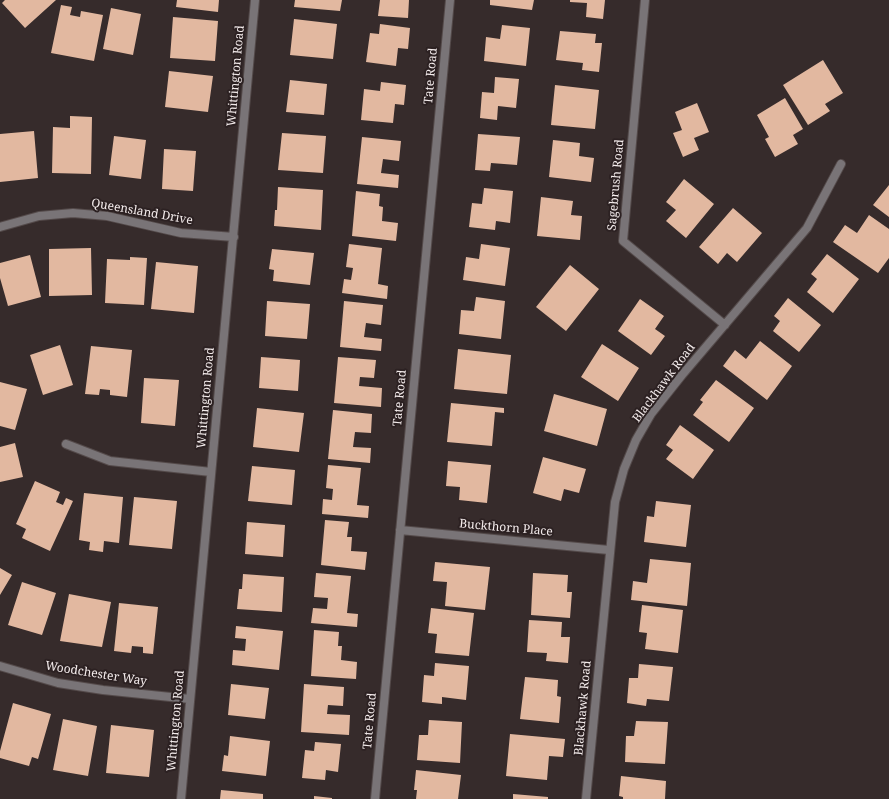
<!DOCTYPE html>
<style>
body{margin:0}
canvas{display:block;background:#362b2b}
</style>
<canvas width="889" height="799"></canvas>
<script>
const g = document.querySelector('canvas').getContext('2d');
g.lineJoin = 'round';
function paint(path, color) { g.fillStyle = color; g.fill(path, 'evenodd'); }
function stroke(path, color, width, dash) { g.strokeStyle = color; g.lineWidth = width; g.lineCap = dash ? 'butt' : 'round'; g.setLineDash(dash || []); g.stroke(path); }
function label(font, color, halo, rows, align = 'center') {
  g.font = font + ' "Noto Serif",serif'; g.lineWidth = 4; g.setLineDash([]); g.textBaseline = 'middle'; g.strokeStyle = halo; g.fillStyle = color; for (const [text, x, y, turn = 0] of rows) {
    g.save(); g.translate(x, y); g.rotate((+turn || 0) * Math.PI / 180); g.textAlign = isNaN(turn) ? turn : align; if (halo) g.strokeText(text, 0, 0); g.fillText(text, 0, 0); g.restore();
  }
}
const building = new Path2D(`
 M5,0H56L25,28L2,3Z
 M177,0H219L218,12L176,7Z
 M295,0H342L340,11L294,7Z
 M380,0H409L408,18L378,16Z
 M490,0H534L532,10L490,5Z
 M570,0H605L603,19L586,17L587,3L570,2Z
 M61,5L72,7L70,15L80,17L81,11L103,15L94,61L51,53Z
 M111,8L141,14L133,55L103,49Z
 M173,17L218,21L215,61L170,58Z
 M294,19L337,24L333,59L290,55Z
 M380,24L410,28L408,49L398,48L396,66L366,62L370,33L379,34Z
 M502,25L530,28L526,66L484,61L486,37L500,39Z
 M560,31L596,34L595,43H602L599,72L582,70L583,63L556,60Z
 M823,60L843,93L825,104L830,111L808,125L783,85Z
 M169,71L213,76L208,112L165,107Z
 M495,77L519,79L516,108L498,106L497,120L480,118L482,92L494,93Z
 M290,80L327,84L324,115L286,112Z
 M381,82L406,85L404,105L395,104L393,123L361,120L364,89L380,91Z
 M555,85L599,90L595,129L551,125Z
 M785,98L803,129L793,135L798,144L775,157L765,139L769,137L757,115Z
 M697,103L709,132L694,138L699,150L683,157L673,133L682,130L675,112Z
 M70,116L92,117L91,174L52,173L53,127L70,128Z
 M34,131L38,178L0,182V134Z
 M282,133L326,136L323,173L278,170Z
 M478,134L520,137L517,165L491,163L490,171L475,170Z
 M114,136L146,140L141,179L109,175Z
 M362,137L401,141L399,161L383,159L381,173L399,175L398,188L357,184Z
 M553,140L580,143L579,156L594,158L591,182L549,177Z
 M164,149L196,151L193,191L162,189Z
 M684,179L714,204L686,238L666,221L676,210L666,202Z
 M889,185V217L873,205Z
 M278,187L323,190L321,230L274,226L275,210H277Z
 M484,188L513,191L510,223L496,221L495,230L469,227L472,203L482,204Z
 M356,191L380,194L379,206L383,207L382,221L398,223L396,241L352,236Z
 M541,197L573,201L571,215L582,216L580,240L537,236Z
 M733,208L762,233L737,262L727,253L718,264L699,247Z
 M869,215L889,229V258L878,273L833,242L845,225L857,233Z
 M349,244L382,248L378,284L388,286L387,299L342,293L344,279L351,280L353,268L346,267Z
 M481,244L510,248L505,286L463,280L466,257L479,259Z
 M91,248L92,295L49,296V249Z
 M272,249L314,253L310,285L273,281L274,270L269,269Z
 M827,254L859,279L833,313L807,292L817,279L811,274Z
 M30,255L41,297L8,306L0,278V263Z
 M130,257L147,258L144,305L105,303L107,259L130,260Z
 M156,262L198,266L194,313L151,309Z
 M570,265L599,289L566,331L536,307Z
 M476,297L505,301L501,339L459,334L461,310L474,311Z
 M788,298L821,325L799,352L773,331L780,321L774,316Z
 M640,299L664,316L655,329L665,336L651,355L618,331Z
 M267,301L310,304L307,339L265,336Z
 M344,301L383,305L381,325L366,323L364,337L382,339L381,351L340,347Z
 M760,341L792,366L767,400L723,366L735,350L746,359Z
 M602,344L639,368L618,401L581,377Z
 M60,345L73,385L43,395L30,355Z
 M91,346L132,350L127,397L110,395V390L100,389L99,395L85,394Z
 M458,349L511,355L507,394L454,389Z
 M261,357L300,360L298,391L259,388Z
 M338,357L376,360L374,378L360,377L359,386L382,388L381,407L334,403Z
 M144,378L179,380L175,426L141,423Z
 M716,380L754,408L729,442L693,415L703,402L700,400Z
 M0,382L27,389L15,430L0,426Z
 M554,394L607,409L597,446L544,431Z
 M451,403L504,408V413L495,412L492,446L447,442Z
 M257,408L304,413L299,452L253,447Z
 M333,410L372,414L371,433L355,432L353,447L371,448L370,463L328,459Z
 M680,425L714,450L693,479L666,459L673,450L666,445Z
 M15,443L23,477L0,482V447Z
 M543,457L586,469L579,493L564,489L561,501L533,493Z
 M448,461L491,465L487,503L459,500L460,487L446,486Z
 M328,465L361,468L357,505L369,506L368,518L322,514L323,499L332,500L333,489L326,488Z
 M252,466L295,470L292,505L248,501Z
 M35,481L60,492L56,502L63,505L66,498L73,501L50,551L22,538L26,529L16,524Z
 M84,493L123,497L119,543L104,541L103,552L89,550L90,542L79,540Z
 M134,497L177,501L172,549L129,545Z
 M656,501L691,505L686,547L644,542L647,516L654,517Z
 M325,520L349,522L347,537H352L351,551L367,552L365,570L321,565Z
 M247,522L285,525L283,557L245,554Z
 M650,559L691,563L687,606L631,600L633,581L647,583Z
 M435,562L490,567L485,610L445,606L447,582L433,581Z
 M0,568L12,575L0,595Z
 M316,573L351,576L347,613L358,614L357,627L311,623L313,608L327,609L328,598L314,597Z
 M533,573L568,575L567,592H572L570,618L531,615Z
 M243,574L284,577L282,612L237,609L239,589H242Z
 M22,582L56,593L42,635L8,625Z
 M69,594L111,602L102,647L60,641Z
 M119,603L158,607L153,654L143,653V647L132,646L131,653L114,651Z
 M642,605L683,610L678,653L645,649L647,633L639,632Z
 M431,608L474,613L469,656L435,653L437,634L428,633Z
 M529,620L562,622L561,637H570L568,663L546,661L547,653L527,652Z
 M236,626L283,631L279,670L232,665L233,650L245,651L246,639L235,638Z
 M314,630L339,632L338,646H342L341,660L357,662L356,679L311,676Z
 M435,663L469,666L466,700L442,697V704L422,702L424,675L434,676Z
 M639,664L673,667L669,701L647,699L646,706L627,703L629,678H638Z
 M525,677L558,680L557,696L561,697L559,723L520,719Z
 M231,684L269,688L265,719L228,715Z
 M304,684L344,687L343,706L328,705L327,714L350,715L349,735L301,732Z
 M13,703L51,714L38,759L32,757L29,766L0,758V751Z
 M63,719L97,726L88,776L53,770Z
 M429,720L462,722L460,763L417,760L419,735H428Z
 M636,721L668,722L665,764L625,762L626,736H634Z
 M111,725L154,730L149,777L106,773Z
 M510,734L565,739L563,757L549,756L547,780L506,776Z
 M230,736L270,741L266,776L222,771L224,755L228,756Z
 M315,742L341,744L338,772L326,770L325,780L302,778L305,750L314,751Z
 M416,770L461,775L458,799H416L417,790H414Z
 M621,776L666,781L665,799H623V797L619,796Z
 M221,790L263,794V799H220Z
 M513,794L548,797V799H513Z
 M314,796L332,798V799H314Z`);
const street = new Path2D(`
 M645,0L623,241L725,325
 M0,227L39,216L73,213L107,216L181,233L234,237
 M66,444L110,461L211,472
 M400,530L609,550
 M0,666L58,683L103,690L190,699
 M181,799L255,0
 M375,799L450,0
 M586,799L615,502L624,469L636,440L651,414L682,375L807,228L841,164`);
const streetNames = [
 ["Whittington Road",236,76,-85],
 ["Tate Road",431,76,-85],
 ["Sagebrush Road",616,185,-85],
 ["Queensland Drive",142,212,10],
 ["Blackhawk Road",664,383,-53],
 ["Whittington Road",206,398,-85],
 ["Tate Road",400,398,-85],
 ["Buckthorn Place",506,528,5],
 ["Woodchester Way",96,674,9],
 ["Blackhawk Road",583,708,-85],
 ["Whittington Road",176,721,-85],
 ["Tate Road",370,721,-85]
];
paint(building, '#e2b8a0');
stroke(street, '#544a4a', 10);
stroke(street, '#797477', 8);
label('12px', '#f3ebeb', '#2c2122', streetNames);
</script>
